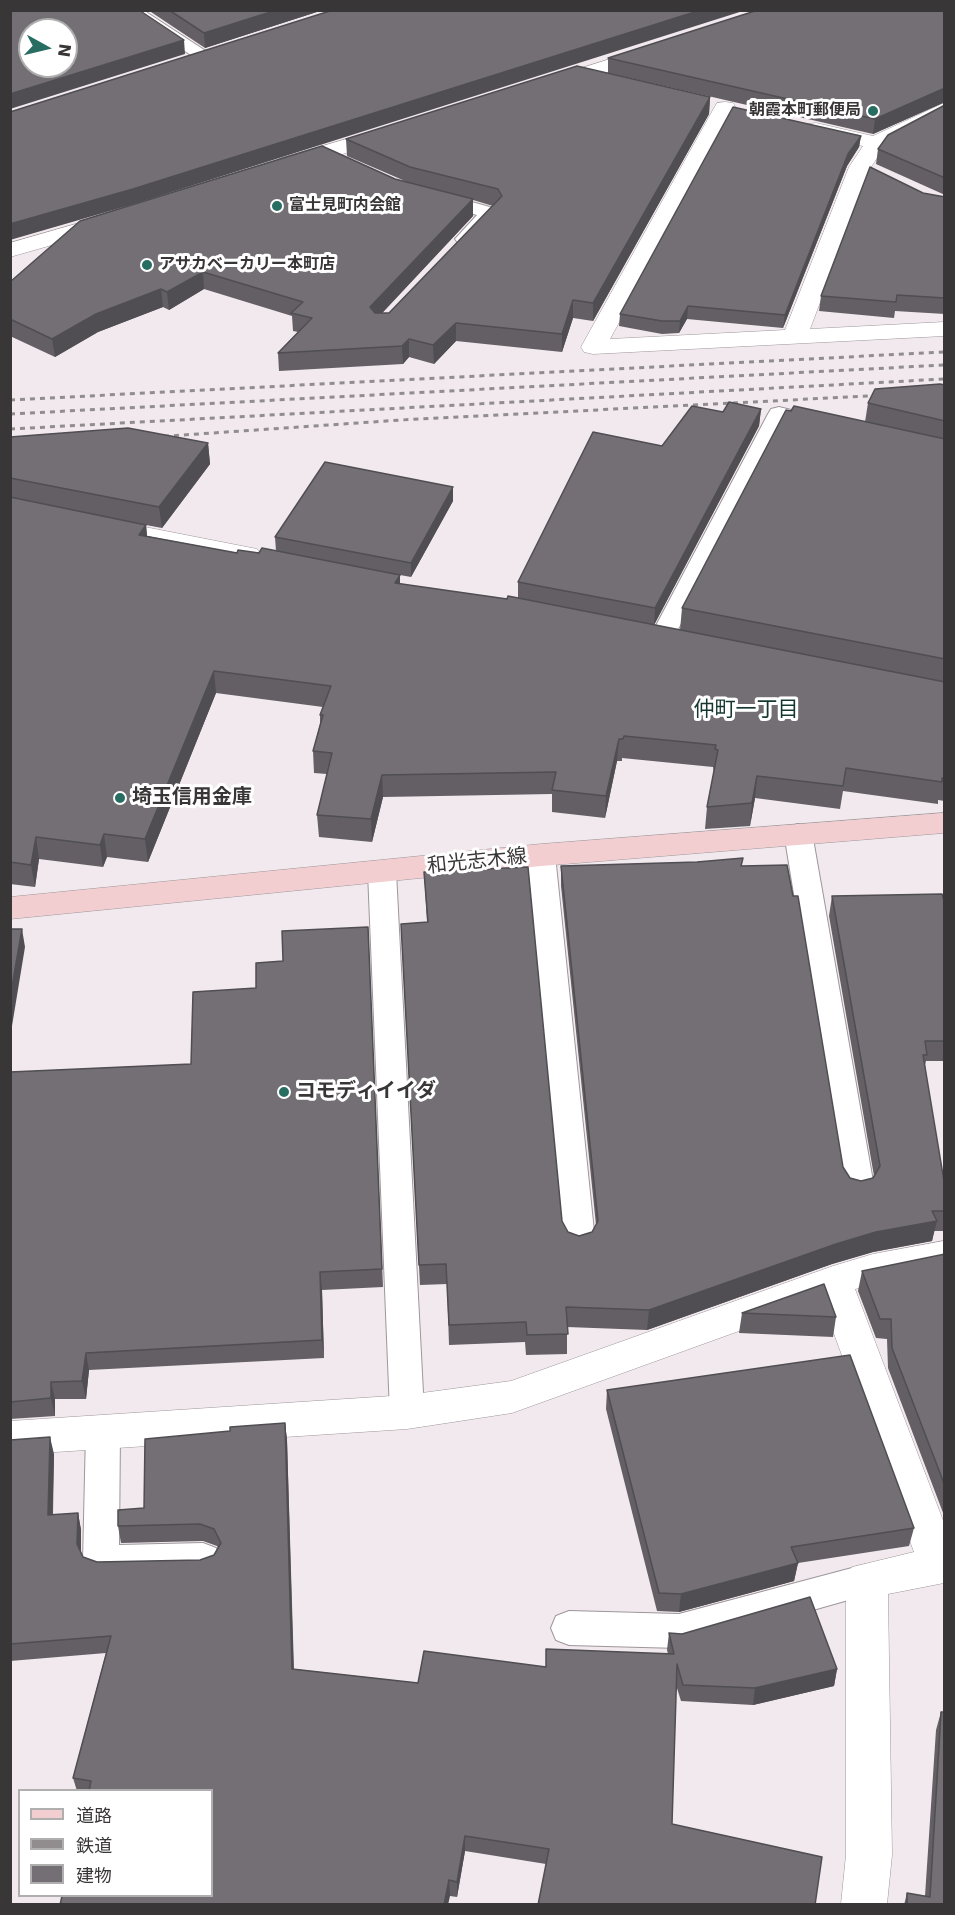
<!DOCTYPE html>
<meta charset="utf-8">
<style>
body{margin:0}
#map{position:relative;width:955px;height:1915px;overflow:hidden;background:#f1e9ed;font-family:"DejaVu Sans","Noto Sans JP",sans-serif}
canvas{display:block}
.frame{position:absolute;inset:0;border:12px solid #393637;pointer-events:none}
.legend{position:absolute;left:18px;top:1789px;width:195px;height:108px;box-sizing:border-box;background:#fff;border:2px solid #b0afaf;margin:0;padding:8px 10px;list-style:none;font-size:18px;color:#393637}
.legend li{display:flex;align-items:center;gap:12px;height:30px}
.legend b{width:30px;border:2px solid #b0afaf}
.north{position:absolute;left:18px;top:18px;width:60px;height:60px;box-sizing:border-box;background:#fff;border:2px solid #b0afaf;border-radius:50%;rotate:98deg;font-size:16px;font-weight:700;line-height:24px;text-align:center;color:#393637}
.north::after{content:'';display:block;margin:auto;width:21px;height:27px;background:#276d61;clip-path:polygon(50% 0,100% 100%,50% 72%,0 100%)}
</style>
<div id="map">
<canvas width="955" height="1915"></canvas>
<div class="frame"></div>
<ul class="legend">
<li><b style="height:8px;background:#f2ced1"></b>道路</li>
<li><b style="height:8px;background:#918c8e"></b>鉄道</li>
<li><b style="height:16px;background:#736f75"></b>建物</li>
</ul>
<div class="north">N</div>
</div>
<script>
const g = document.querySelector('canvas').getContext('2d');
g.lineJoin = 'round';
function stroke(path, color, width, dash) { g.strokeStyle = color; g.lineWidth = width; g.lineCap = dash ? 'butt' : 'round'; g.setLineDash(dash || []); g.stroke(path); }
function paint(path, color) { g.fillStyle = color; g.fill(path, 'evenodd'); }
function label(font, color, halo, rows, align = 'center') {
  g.font = font + ' "DejaVu Sans","Noto Sans JP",sans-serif'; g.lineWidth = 6; g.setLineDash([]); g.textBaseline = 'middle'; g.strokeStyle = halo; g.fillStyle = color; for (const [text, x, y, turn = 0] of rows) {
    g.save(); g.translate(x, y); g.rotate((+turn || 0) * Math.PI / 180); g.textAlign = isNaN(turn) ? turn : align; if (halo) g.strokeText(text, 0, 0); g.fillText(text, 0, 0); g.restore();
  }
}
const service = new Path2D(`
 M122,10H143L215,57L206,62L200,61Z
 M436,192L497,209L500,213L472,243H458L455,239L477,215L429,202L426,198L429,194Z
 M779,407L828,419L831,424L828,429L820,431L786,422L675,635L672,640L663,643L654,640L651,635L768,414L771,409Z
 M798,824L808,827L812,833L874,1187L869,1196L858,1199L847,1196L842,1187L784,833L788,827Z
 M541,846L551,848L555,855L595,1241L590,1250L579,1254L568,1250L563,1241L527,855L531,848Z
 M382,863L392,865L396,872L424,1412L419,1422L407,1426L395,1422L390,1412L368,872L372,865Z
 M103,1418L115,1422L120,1432L119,1545L203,1543L216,1548L221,1559L216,1570L203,1575L101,1577L88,1572L83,1561L86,1432L91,1422Z
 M867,1564L880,1569L885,1580L880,1591L679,1648L569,1645L556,1640L551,1628L556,1616L569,1611L679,1614Z`);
const minor = new Path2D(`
 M651,46L658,48L661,52L658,56L551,90L544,88L541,84L544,80Z
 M725,102L733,103L736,108L610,339L785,330L849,167L863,146L808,134L805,129L808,124L816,123L873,136L944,103V117L884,148L871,167L810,329L944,322V336L593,354L584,352L581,347L714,108L717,103Z
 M390,126L398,127L401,132L398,137L287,171L279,169L276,164L279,159Z
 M107,215L115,217L118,222L115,227L10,257V243Z
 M104,519L247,547L257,549L261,555L257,561L247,563L94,533L90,527L94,521Z
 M944,1241V1271L855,1289L944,1523V1583L888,1594L892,1855L887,1904H841L846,1855V1580L852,1567L914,1552L822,1301L512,1413L407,1429L10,1455V1421L407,1395L511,1381L833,1266L873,1254Z`);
const secondary = new Path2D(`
 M944,813V833L541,866L10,919V897L541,844Z`);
const rail = new Path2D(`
 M10,400L944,352
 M10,414L944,365
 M10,429L944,379
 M154,437L401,420L888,395`);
const wall = new Path2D(`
 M148,10H323L205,48Z
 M945,10V102L873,134L608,73V58Z
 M710,97L709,114L593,321L573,318L562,352L456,341L434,364L409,357L403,364L279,371L278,353L298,332L293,331L292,316L204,289L169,310L163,307L98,332L55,357L10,336V282L395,179L405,181L347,156L346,139ZM473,200L493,206L389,313H382L473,216Z
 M945,105V195L876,164L878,149Z
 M861,136L859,147L847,166L783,328L687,319L679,333L662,334L619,326L620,314Z
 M923,193L945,197V314L895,311L894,318L819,311L821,296Z
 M945,385V801L938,800V804L843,791L840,809L755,798L750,826L705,829L707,807L714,772L713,767L622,758V761H617L605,818L552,812V794L383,797L372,842L319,837L317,815L327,774L314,773L313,751L320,724V715L323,707L216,693L148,862L107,857L103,867L39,859L35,887L10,884V437L208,443L210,464L162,528L146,525L147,536L237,553H259L276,551L275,537L453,487V501L411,577L400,575V584L507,599L518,598V582L662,446L723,412L761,409L759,426L654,625L680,630L682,608L865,422L868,403Z
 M561,866H742L843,1167L850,1178L861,1181L873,1178L874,1176L829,916L832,896L945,904V1061H926L925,1065L945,1211L944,1231H934L932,1241L873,1252L832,1264L647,1330L567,1327V1354L526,1355L525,1342L449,1345L447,1284L420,1285L402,944L427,922L424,872L562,1221L568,1232L579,1236L592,1232L596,1225L561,886Z
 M368,927L383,1287L322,1290L324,1358L89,1370L86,1399H55V1416L10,1419V1072L191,1064L256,988L283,961Z
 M945,1254V1518L888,1368L887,1339L876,1338L858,1291L862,1271Z
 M742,1313L836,1317L833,1337L739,1333Z
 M607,1390L914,1528L909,1546L798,1563L794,1581L679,1612L657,1611L606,1409Z
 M285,1423L287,1440L294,1669L418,1683L545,1667L668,1654L667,1650L669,1633L837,1669L834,1686L753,1705L681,1701L676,1685L546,1864L465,1851L457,1897L450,1896L212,1791H77L73,1778L106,1653L10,1661V1440L54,1454L53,1515L78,1513L81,1530V1552L83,1557L97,1562L200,1560L214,1555L218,1548L217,1546L203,1541L121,1543L118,1526L144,1508L230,1431Z
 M941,1712L945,1905H904L907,1893L925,1896L936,1730Z`);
const shadedWall = new Path2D(`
 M277,10H323L205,48L204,33Z
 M701,10H746L134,204L10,240V224Z
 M184,40L185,54L10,109V94Z
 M945,88V102L873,134L875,119Z
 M710,97L709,114L593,321V303Z
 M861,136L859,147L847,166L783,328L785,315L848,154Z
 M473,199V216L371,325L370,307Z
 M203,272L204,289L169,310L167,292Z
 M161,289L163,307L98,332L55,357L52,339L96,314Z
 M573,300V318L562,352V334Z
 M688,306L687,319L679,333L680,321Z
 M456,323V341L434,364L433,345Z
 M409,339V357L403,364L402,346Z
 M761,409L759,426L654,625L655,608Z
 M208,443L210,464L162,528L159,507Z
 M453,487V501L411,577V563Z
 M146,525L148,547L139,535Z
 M400,575V597L395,583Z
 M214,671L216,693L148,862L145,839Z
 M619,739L617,761L605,818L606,796Z
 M382,775L383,797L372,842L371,819Z
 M757,776L755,798L750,826L752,803Z
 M104,834L107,857L103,867L100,845Z
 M36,837L39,859L35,887L31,865Z
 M22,929L25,947L10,1038V998Z
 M937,1221L932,1241L873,1252L832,1264L647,1330L649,1310L836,1244L876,1232Z
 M320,1272L322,1290L324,1358L322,1340Z
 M86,1353L89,1370L86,1399L82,1381Z
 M51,1382L55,1399V1416L51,1398Z
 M285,1423L287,1440L294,1685L292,1669Z
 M50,1437L54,1454L52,1532L48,1515Z
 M78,1513L81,1530V1561L77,1544Z
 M798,1563L794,1581L679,1612L681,1594Z
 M837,1669L834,1686L753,1705L755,1688Z
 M465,1836V1851L457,1897V1882Z
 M449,1880L450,1896L448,1905H444Z`);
const building = new Path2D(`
 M10,10H139L184,40L10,94ZM30,30H66V66H30Z
 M169,10H277L204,33Z
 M333,10H701L133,189L10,224V112Z
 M758,10H945V88L875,119L608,58Z
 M577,66L710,97L593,303L573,300L562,334L456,323L433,345L409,339L402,346L278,353L312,318L291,313L303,302L203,272L167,292L161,289L96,314L52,339L10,319V282L80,221L322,146L395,179L473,199L370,307L375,313H389L502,196L498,189L410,167L346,139Z
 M945,105V178L878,149L888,135Z
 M733,107L861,136L848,154L785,315L688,306L680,321H662L620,314Z
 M870,167L923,193L945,197V298L897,295L896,302L821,296Z
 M940,384L945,385V421L868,403L875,389Z
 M729,402L761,409L655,608L518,582L593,432L662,446L692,406L723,412Z
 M794,406L945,439V659L682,608L786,410L791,411Z
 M128,428L208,443L159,507L10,478V437Z
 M325,462L453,487L411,563L275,537Z
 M10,497L146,525L139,535L237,553L238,550L259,553L262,548L400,575L395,583L507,599L508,596L945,682V778H942V782L846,768L843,786L757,776L752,803L707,807L718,750L715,749L716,745L624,736L623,739H619L606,796L552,790L556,772L382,775L371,819L317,815L332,753L313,751L323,715H320L331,686L214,671L145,839L104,834L100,845L36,837L31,865L10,862Z
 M743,858L741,866L787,865L793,896H798L843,1167L850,1178L861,1181L873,1178L880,1166L832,896L942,894L945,904V1041H925L927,1055H923L945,1187V1211H932L937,1221L876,1232L836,1244L649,1310L566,1307L568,1334L527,1335L526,1322L449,1325L446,1264L419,1265L401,924L428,922L424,872L528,867L562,1221L568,1232L579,1236L592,1232L598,1221L561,866L697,862Z
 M368,927L382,1269L320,1272L322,1340L86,1353L82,1381L51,1382V1398L10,1402V1072L191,1064L193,992L256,988V963L283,961L282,931Z
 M10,929H22L10,998Z
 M945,1254V1486L892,1348L891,1319H880L862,1271Z
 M824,1284L836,1317L742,1313Z
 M850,1355L914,1528L791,1547L798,1563L681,1594L659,1593L607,1390Z
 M285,1423L292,1669L418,1683L424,1651L546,1667V1649L674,1654L669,1633L682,1634L810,1597L837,1669L755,1688L683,1685L677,1664L672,1824L822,1857L815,1905H538L549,1849L465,1836L457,1882L449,1880L444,1905H60L62,1896H212V1791H89L91,1781L73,1778L111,1636L10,1644V1440L50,1437L48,1515L78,1513L77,1544L83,1557L97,1562L200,1560L214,1555L221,1543L214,1529L200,1524L118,1526V1510L144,1508L145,1439L230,1431V1427Z
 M941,1712H945V1905H907V1893L930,1897Z`);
const markers = [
 [873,111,6,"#276d61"],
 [277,206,6,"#276d61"],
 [147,265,6,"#276d61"],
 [120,798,6,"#276d61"],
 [284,1092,6,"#276d61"]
];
const farPoinames = [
 ["朝霞本町郵便局",861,111,"right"],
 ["富士見町内会館",289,206],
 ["アサカベーカリー本町店",159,265]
];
const poiNames = [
 ["埼玉信用金庫",132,798],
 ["コモディイイダ",296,1092]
];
const streetNames = [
 ["和光志木線",477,862,-6]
];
const neighbourhoodNames = [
 ["仲町一丁目",746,711]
];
stroke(service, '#9d969a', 2);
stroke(minor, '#9d969a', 1);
stroke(secondary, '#9d969a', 1);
paint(service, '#fff');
paint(minor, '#fff');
paint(secondary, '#f2ced1');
stroke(rail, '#918c8e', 3, [5, 5]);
paint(wall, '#635f65');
paint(shadedWall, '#504e52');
paint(building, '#736f75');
stroke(building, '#504e52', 1.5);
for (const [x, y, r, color] of markers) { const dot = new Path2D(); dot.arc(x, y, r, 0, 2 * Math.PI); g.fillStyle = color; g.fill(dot); stroke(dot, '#fff', 2); }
label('bold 16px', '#393637', '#fff', farPoinames, 'left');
label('bold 20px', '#393637', '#fff', poiNames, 'left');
label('20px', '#393637', '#fff', streetNames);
label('21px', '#163731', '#fff', neighbourhoodNames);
</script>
